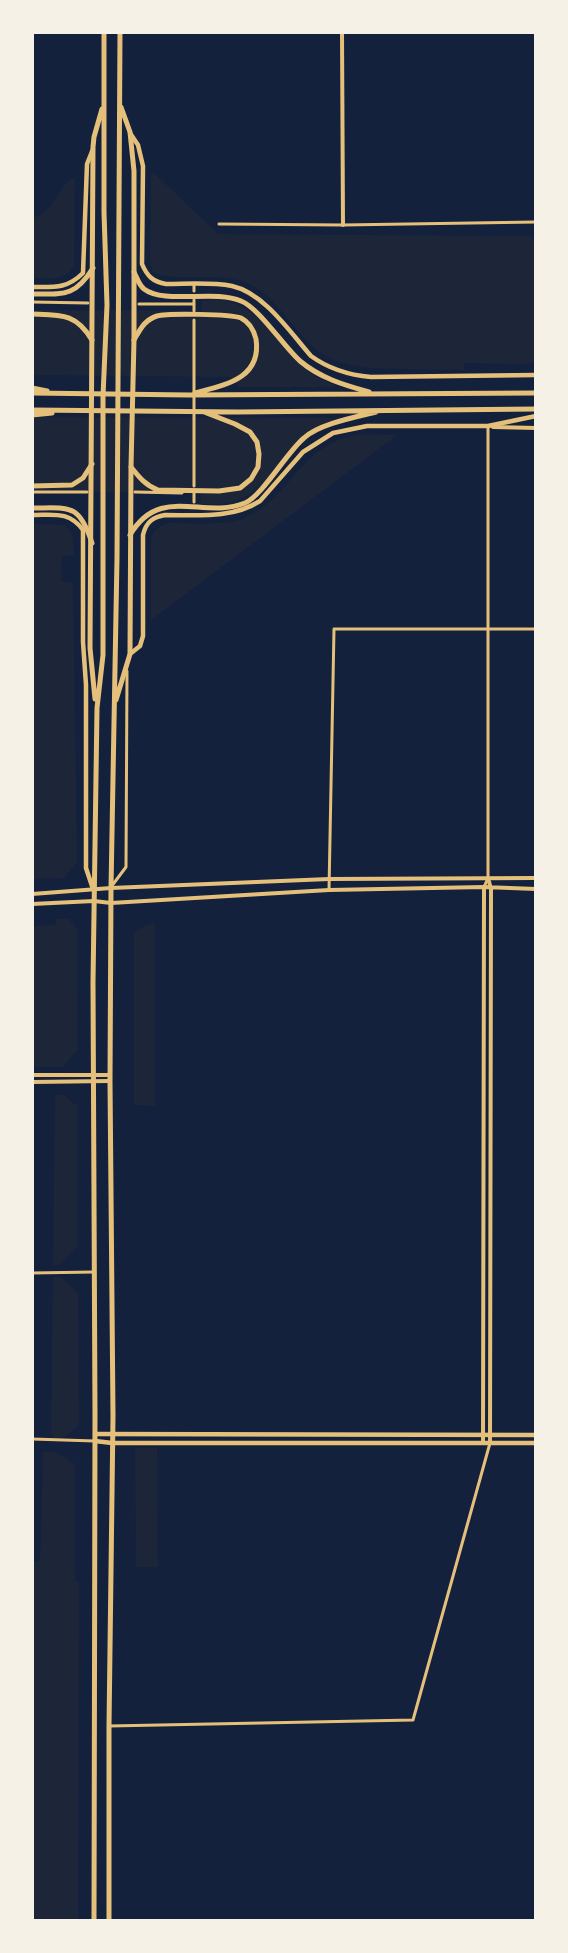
<!DOCTYPE html>
<style>
body{margin:0}
#map{position:relative;width:568px;height:1953px;overflow:hidden;background:#14213d;font-family:"Source Sans 3",sans-serif}
canvas{display:block}
.frame{position:absolute;inset:0;border:34px solid #f6f1e7;pointer-events:none}
</style>
<div id="map">
<canvas width="568" height="1953"></canvas>
<div class="frame"></div>
</div>
<script>
const g = document.querySelector('canvas').getContext('2d');
g.lineJoin = 'round';
function paint(path, color) { g.fillStyle = color; g.fill(path, 'evenodd'); }
function stroke(path, color, width, dash) { g.strokeStyle = color; g.lineWidth = width; g.lineCap = dash ? 'butt' : 'round'; g.setLineDash(dash || []); g.stroke(path); }
const green = new Path2D(`
 M151,172L154,173L218,234L531,236L536,243L535,362L527,364L464,363V370C443,370 423,369 403,369C369,368 336,369 310,344C288,323 273,292 244,282C216,271 176,283 153,272L150,263Z
 M75,177L74,265C66,282 48,278 33,278V218C56,210 55,188 75,177Z
 M218,300C258,302 277,344 304,368C313,376 324,381 335,385L334,387H239L228,377L33,375V310L202,311V301Z
 M33,417L333,418L334,420C321,425 308,431 297,441C279,461 263,491 236,501C225,505 213,504 201,504V493L33,492Z
 M360,434L397,435L151,620V538C155,529 160,526 169,523C188,523 229,526 245,518C294,496 297,445 360,434Z
 M33,524L65,525C74,534 74,543 74,555L62,556L61,581L73,583L77,862L64,878L33,879Z
 M56,919H68L77,928L78,1049L63,1067H33V926L56,925Z
 M155,924V1106L134,1105V933L146,925Z
 M55,1095H64L77,1106V1247L59,1265L53,1266Z
 M53,1277H61L78,1293L79,1425L63,1438H53V1434H51Z
 M135,1448H157L158,1567H136Z
 M43,1452H56L75,1464V1581H79L78,1920H33L32,1562L40,1561Z`);
const minor = new Path2D(`
 M219,224L343,225L536,222
 M194,284V291
 M194,300V311
 M32,302L88,303
 M139,304H194
 M194,486V320
 M32,492H87
 M135,492L182,493
 M194,492V502
 M111,887L126,867L127,671
 M484,887L488,878V426
 M329,890L334,629H536
 M32,1273L94,1272
 M32,1439L95,1441
 M109,1726L413,1720L490,1443`);
const tertiary = new Path2D(`
 M342,32L343,225
 M493,427L536,428
 M488,878L491,889L490,1443
 M32,894L111,888L329,879L536,878
 M32,904L94,901L111,903L329,890L484,887L536,889
 M32,1075H110
 M32,1082L110,1081
 M483,1443L484,887`);
const secondary = new Path2D(`
 M130,133L138,145L143,166L142,264C147,276 153,282 166,284C187,284 211,282 232,286C264,293 290,332 311,356C329,369 348,375 371,377L536,375
 M32,287C54,287 67,289 83,273L87,164L93,149
 M32,515C54,515 69,511 83,530V642L86,685V868L93,889
 M130,654L140,646L143,636V535C146,522 153,517 165,515C197,515 232,519 260,501L303,452L333,433L367,426H488L536,416
 M95,1434L536,1435
 M95,1441L112,1443H536`);
const primary = new Path2D(`
 M95,699L90,648L93,147L94,137L102,109
 M116,700L130,654L131,467L134,340V171L130,132L121,107
 M94,1920L95,1415L93,982L97,708L103,655V396L107,305L104,212V32
 M109,1920V1726L113,1416L110,1081L111,888L117,558L120,32`);
const trunk = new Path2D(`
 M134,272C137,278 139,285 144,289C165,305 214,289 241,301C259,308 284,347 300,361C320,378 344,385 369,392
 M32,294C64,294 75,297 93,268
 M32,314C61,315 76,313 92,340
 M134,340C140,330 144,320 157,316C167,313 231,314 241,318C249,322 254,331 256,339C262,379 224,385 195,393
 M32,388L47,391
 M32,393L189,395L536,393
 M32,410L238,412L536,409
 M32,415L52,413
 M131,467C139,477 145,485 158,490L219,491L240,488L251,479L258,467L259,454L257,442L250,432L235,424L204,412
 M32,486L72,485L83,478L92,464
 M32,508C70,508 79,503 92,543
 M130,535C160,484 203,520 245,503C262,496 287,452 304,438C319,424 356,417 376,412`);
paint(green, '#1d2539');
stroke(minor, '#e5c07b', 3);
stroke(tertiary, '#e5c07b', 4);
stroke(secondary, '#e5c07b', 4.5);
stroke(primary, '#e5c07b', 5);
stroke(trunk, '#e5c07b', 5);
</script>
